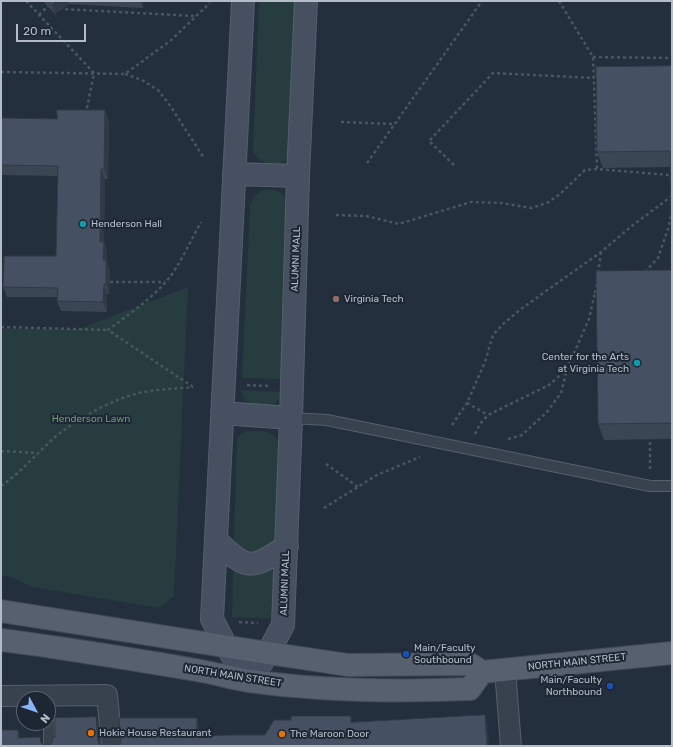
<!DOCTYPE html>
<style>
body{margin:0}
#map{position:relative;width:673px;height:747px;overflow:hidden;background:#242f3e;font-family:Rubik,sans-serif}
canvas{display:block}
.frame{position:absolute;inset:0;border:2px solid #b4bcc9;pointer-events:none}
.north{position:absolute;left:16px;top:691px;width:40px;height:40px;box-sizing:border-box;background:#1d2633;border:1px solid #59626f;border-radius:50%;rotate:130deg;font-size:11px;font-weight:700;line-height:16px;text-align:center;color:#b4bcc9}
.north::after{content:'';display:block;margin:auto;width:14px;height:18px;background:#8ab4f8;clip-path:polygon(50% 0,100% 100%,50% 72%,0 100%)}
.scale{position:absolute;left:16px;top:24px;width:70px;height:18px;box-sizing:border-box;border:2px solid #b4bcc9;border-top:0;padding-left:5px;font-size:12px;line-height:14px;white-space:nowrap;color:#b4bcc9;-webkit-text-stroke:3px #1d2633;paint-order:stroke}
</style>
<div id="map">
<canvas width="673" height="747"></canvas>
<div class="frame"></div>
<div class="north">N</div>
<div class="scale">20 m</div>
</div>
<script>
const g = document.querySelector('canvas').getContext('2d');
g.lineJoin = 'round';
function paint(path, color) { g.fillStyle = color; g.fill(path, 'evenodd'); }
function stroke(path, color, width, dash) { g.strokeStyle = color; g.lineWidth = width; g.lineCap = dash ? 'butt' : 'round'; g.setLineDash(dash || []); g.stroke(path); }
function label(font, color, halo, rows, align = 'center') {
  g.font = font + ' Rubik,sans-serif'; g.lineWidth = 4; g.setLineDash([]); g.textBaseline = 'middle'; g.strokeStyle = halo; g.fillStyle = color; for (const [text, x, y, turn = 0] of rows) {
    g.save(); g.translate(x, y); g.rotate((+turn || 0) * Math.PI / 180); g.textAlign = isNaN(turn) ? turn : align; if (halo) g.strokeText(text, 0, 0); g.fillText(text, 0, 0); g.restore();
  }
}
const green = new Path2D(`
 M259,1H300L290,157C277,169 263,166 253,152Z
 M265,189C278,190 282,191 289,203L283,379L242,378L250,206C253,197 256,193 265,189Z
 M188,287L174,596L160,608L32,587L12,577L1,575V329H79Z
 M241,390L283,392L280,398L273,405L252,406L243,397Z
 M246,431C260,432 274,428 279,444V537L277,543L255,556C243,551 239,550 234,538L237,440L240,434Z
 M235,569H268L274,572L273,619L232,617L233,574Z`);
const path = new Path2D(`
 M26,1L94,73L86,113
 M559,1L593,57L597,169
 M60,7L62,9L195,16
 M39,15L48,6
 M593,57L672,58
 M1,72L125,74L170,41L210,3
 M125,74L142,80L158,90L169,104L204,158
 M341,122L393,124
 M367,163L482,1
 M454,165L429,141L493,73L594,78
 M336,215L366,216L399,224L471,202L501,203L531,208L547,203L560,194L585,170L597,169L670,175L672,181
 M645,272L658,258L668,229L672,212
 M598,273L601,252
 M110,282H165
 M595,293L597,282
 M1,327L108,330
 M247,385L270,386
 M193,387L108,330C127,316 148,301 165,283C179,267 191,240 201,222
 M467,403L488,415
 M452,425L467,403L485,362L493,335L503,324L521,309L601,252L633,225L672,196
 M475,434L480,424L488,415L549,385L567,369L589,319L595,293L598,290
 M508,439L522,435L547,412L561,393L567,369
 M1,451L37,453
 M326,464L358,487
 M650,469V439
 M1,486C23,471 39,450 60,433C81,417 110,401 135,394C154,389 174,389 193,387
 M324,508L377,475L420,457
 M239,622L258,623`);
const lane = new Path2D(`
 M291,418L327,420L650,486H672
 M49,696V746`);
const street = new Path2D(`
 M505,670L511,746
 M1,696L107,695L112,746`);
const secondary = new Path2D(`
 M243,1L212,619L226,646L249,681L268,653L283,625L291,418L298,176L306,1
 M234,174L298,176
 M222,413L291,418
 M216,540C247,570 250,571 287,546`);
const primary = new Path2D(`
 M1,611L268,653L348,665L470,664L482,672L672,653
 M1,640C66,648 131,659 196,670C214,673 231,678 249,681C323,691 397,692 470,689L482,672`);
const wall = new Path2D(`
 M43,1H143V8L69,4L55,14Z
 M672,66V439L604,440L598,424L672,270L670,167L603,168L597,152Z
 M1,118L109,120L108,179H105L104,242L107,252V262L110,270L109,294H107V312L61,311L57,301V297H7L3,287L56,256L58,176L1,175Z`);
const shadedWall = new Path2D(`
 M56,1H67L69,4L55,14L52,5Z
 M140,1H143V8Z
 M105,110L109,120L108,179L104,169Z
 M101,169L105,179L104,242L107,252V262L110,270L109,294L106,284L103,260L100,242Z
 M104,284L107,294V312L103,302Z
 M485,715L487,721L489,746H487Z
 M96,717L98,723L100,746L98,741Z
 M197,718L199,724V742L197,736Z
 M18,730L20,736V744L18,738Z`);
const building = new Path2D(`
 M49,1H56L52,5Z
 M672,66V423L598,424L596,271L672,270L670,151L597,152L596,67Z
 M57,110H105L104,169H101L100,242H104L103,260H106V284H104L103,302L57,301L58,288L3,287L4,256H56L58,166L1,165V118L57,119Z
 M485,715L487,746H119L120,744L121,739L119,718H197V736L230,735H265L274,720H291V716H351V722Z
 M96,717L98,741L100,746H47L52,743L53,737H55V718Z
 M1,730H18V738L40,737L41,743L47,746H1Z`);
const markers = [
 [83,224,4,"#0f9aa8"],
 [336,299,4,"#8d6e63"],
 [637,363,4,"#0f9aa8"],
 [406,654,4,"#1a4fb4"],
 [610,686,4,"#1a4fb4"],
 [91,733,4,"#e8710a"],
 [282,734,4,"#e8710a"]
];
const poiNames = [
 ["Henderson Hall",91,224],
 ["Virginia Tech",344,299],
 ["Center for the Arts",629,357,"right"],
 ["at Virginia Tech",629,369,"right"],
 ["Main/Faculty",414,648],
 ["Southbound",414,660],
 ["Main/Faculty",602,680,"right"],
 ["Northbound",602,692,"right"],
 ["Hokie House Restaurant",99,733],
 ["The Maroon Door",290,734]
];
const streetNames = [
 ["ALUMNI MALL",296,259,-88],
 ["ALUMNI MALL",285,583,-88],
 ["NORTH MAIN STREET",577,662,-6],
 ["NORTH MAIN STREET",233,676,9]
];
const parkNames = [
 ["Henderson Lawn",91,419]
];
paint(green, '#263c3f');
stroke(lane, '#565f6c', 12);
stroke(street, '#565f6c', 22);
stroke(secondary, '#565f6c', 24);
stroke(primary, '#414a57', 24);
stroke(path, '#44595c', 2.5, [3, 3]);
stroke(lane, '#38414e', 10);
stroke(street, '#38414e', 20);
stroke(secondary, '#465061', 22);
stroke(primary, '#56606e', 22);
paint(wall, '#3b4654');
paint(shadedWall, '#303945');
paint(building, '#455162');
stroke(building, '#303945', 1);
for (const [x, y, r, color] of markers) { const dot = new Path2D(); dot.arc(x, y, r, 0, 2 * Math.PI); g.fillStyle = color; g.fill(dot); stroke(dot, '#1d2633', 1.5); }
label('10px', '#b4bcc9', '#1d2633', poiNames, 'left');
label('10px', '#b4bcc9', '#1d2633', streetNames);
label('10px', '#6b9a76', '#1d2633', parkNames);
</script>
